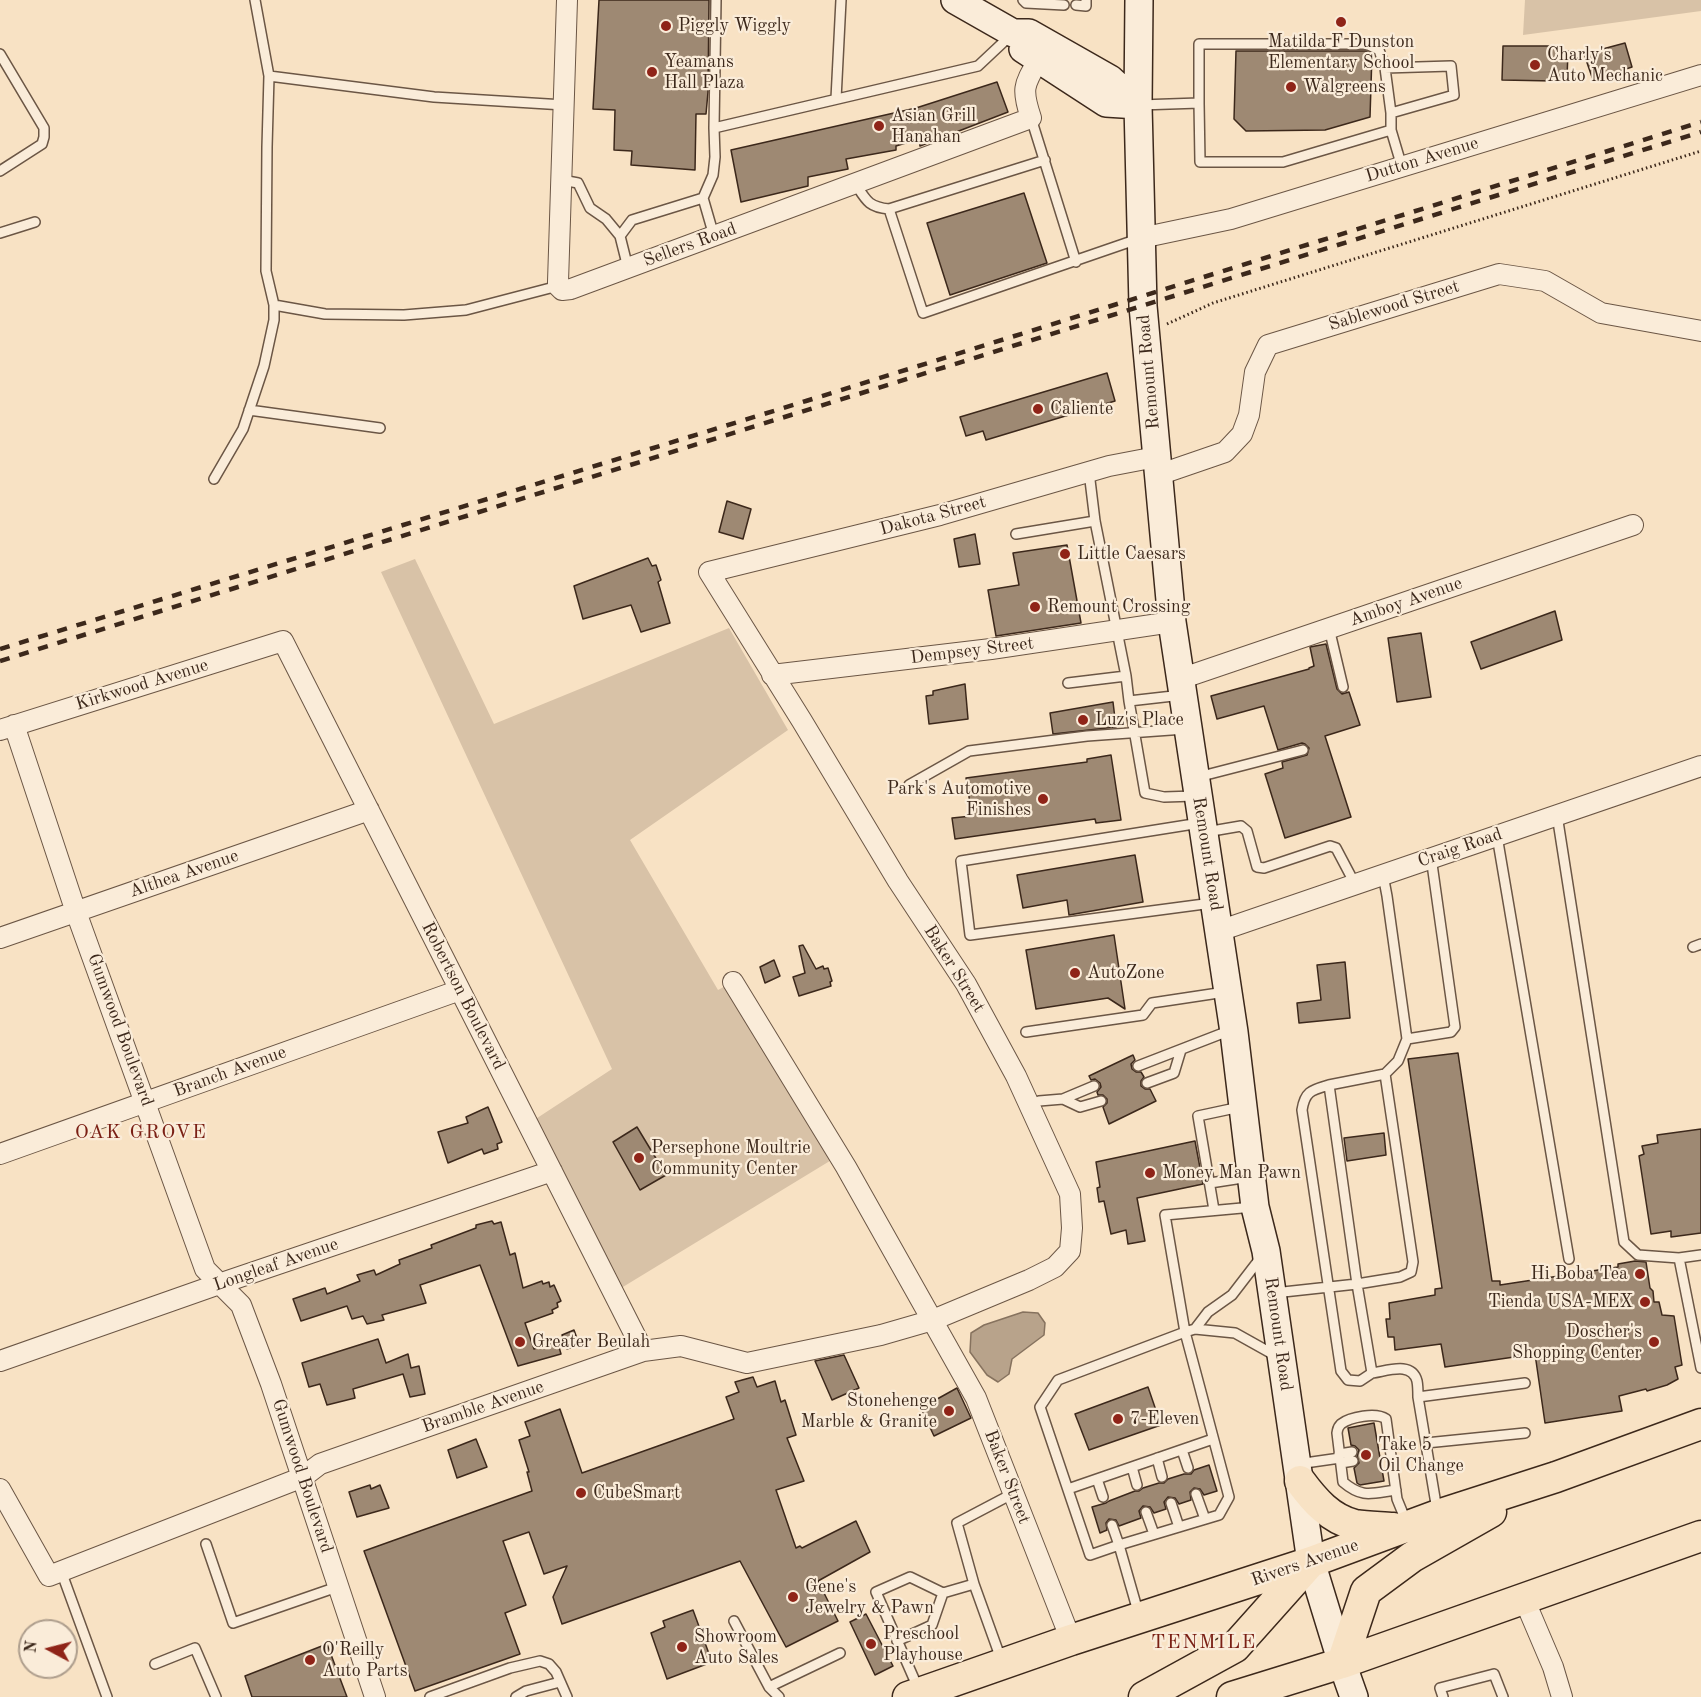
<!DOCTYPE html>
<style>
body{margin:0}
#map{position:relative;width:1701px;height:1697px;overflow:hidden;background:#f8e2c4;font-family:"Old Standard TT",serif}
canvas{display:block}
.north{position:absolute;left:18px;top:1619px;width:60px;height:60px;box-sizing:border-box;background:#faecd9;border:2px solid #ae9e8d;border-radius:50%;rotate:277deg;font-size:16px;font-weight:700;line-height:24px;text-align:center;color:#3c281b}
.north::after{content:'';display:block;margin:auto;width:21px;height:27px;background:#8f2418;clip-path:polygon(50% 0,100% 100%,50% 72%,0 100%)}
</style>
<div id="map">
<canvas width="1701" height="1697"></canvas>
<div class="north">N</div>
</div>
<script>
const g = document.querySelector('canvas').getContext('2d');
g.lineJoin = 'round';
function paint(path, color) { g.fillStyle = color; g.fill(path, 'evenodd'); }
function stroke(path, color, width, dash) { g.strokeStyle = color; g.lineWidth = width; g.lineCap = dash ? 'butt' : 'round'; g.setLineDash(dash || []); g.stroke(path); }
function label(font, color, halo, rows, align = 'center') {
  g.font = font + ' "Old Standard TT",serif'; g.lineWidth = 4.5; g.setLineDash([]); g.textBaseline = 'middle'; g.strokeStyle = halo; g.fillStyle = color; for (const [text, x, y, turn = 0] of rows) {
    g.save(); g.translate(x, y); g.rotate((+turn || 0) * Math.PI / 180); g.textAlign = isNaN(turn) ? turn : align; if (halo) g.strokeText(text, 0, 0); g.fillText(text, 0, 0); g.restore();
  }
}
const green = new Path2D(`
 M1525,0H1701V11L1523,35Z
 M415,559L494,724L729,628L788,730L630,840L718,990L733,982L838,1156L613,1293L528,1124L612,1069L381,572Z`);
const water = new Path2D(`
 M1023,1312L1038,1313L1045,1323L1044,1335L1012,1359L1009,1374L998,1382L987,1375L970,1352L971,1333L984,1325Z`);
const building = new Path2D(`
 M599,0H709L708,92L706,114H696L695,170L631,165L632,151L614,150L615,110L593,109Z
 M1625,43L1632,67L1593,80L1584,54Z
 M1503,46H1559L1557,51H1568L1567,78H1555L1554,81L1502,80Z
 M1236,51H1366L1372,54L1370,117L1325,130L1246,131L1234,119Z
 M997,82L1008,112L920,146L919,139L896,146V150L846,159L848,169L808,177V186L741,202L731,150L916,108Z
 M1024,193L1047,263L950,295L927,223Z
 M1107,373L1115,401L986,440L983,431L966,436L960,417Z
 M727,501L751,509L743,539L719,532Z
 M975,534L980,564L959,567L954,539Z
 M1067,545L1081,623L996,636L988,590L1019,585L1013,553Z
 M648,558L652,566L656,565L661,580L658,582L670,623L641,632L631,605L583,619L574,586Z
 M1555,611L1562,640L1481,669L1471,642Z
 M1421,633L1431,697L1397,702L1388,638Z
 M1326,644L1337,689L1342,694L1349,692L1360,725L1325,736L1351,817L1285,838L1265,774L1283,768L1282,762L1307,755L1309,748L1305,744L1302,743L1278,750L1264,706L1217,719L1211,696L1309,669V668L1314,666L1310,647Z
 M965,684L968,719L929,724L926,696L933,695V691Z
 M1113,702L1116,727L1053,734L1050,713Z
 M1111,755L1121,820L1096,823L1095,819L955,839L952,818L972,816L966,778L1087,762V759Z
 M1135,855L1143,902L1069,915L1067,900L1023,908L1017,875Z
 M1114,935L1125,1009L1108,998L1036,1009L1026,950Z
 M803,945L816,969L823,966L824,969L828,968L832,981L830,982L831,986L799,996L793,977L805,973L799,946Z
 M774,960L780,976L765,983L760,967Z
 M1345,962L1350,1018L1299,1023L1297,1003L1321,1000L1317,965Z
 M1458,1053L1492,1281H1500V1285L1618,1267V1264L1635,1261L1646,1262L1650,1288L1653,1291L1654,1302H1659L1662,1315L1674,1316L1682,1365L1675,1367L1678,1379L1667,1385L1647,1391L1646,1389L1619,1396L1622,1411L1545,1423L1535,1354L1445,1367L1441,1344L1395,1350L1394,1337H1388L1386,1319H1390L1389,1303L1435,1295V1289L1442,1288L1408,1059Z
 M1133,1055L1135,1060L1131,1064L1132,1069L1136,1072H1141L1144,1077L1141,1081V1086L1145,1089H1150L1156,1101L1109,1124L1103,1107L1107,1103V1099L1103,1095H1098L1097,1092L1101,1087L1100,1083L1095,1079L1091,1080L1089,1076Z
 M488,1107L502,1142L497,1144L498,1149L484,1154L482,1149L448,1163L438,1132L468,1123L466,1117Z
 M637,1127L666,1175L640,1190L613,1142Z
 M1701,1129V1233L1671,1237V1231L1651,1234L1639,1156L1644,1154L1642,1146L1658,1143L1657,1135Z
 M1384,1133L1386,1155L1347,1161L1344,1138Z
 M1195,1141L1203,1184L1137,1198L1145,1241L1128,1244L1126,1230L1111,1234L1104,1201L1099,1202L1097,1188L1100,1187L1096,1162Z
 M492,1221L494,1224L501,1222L510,1255L515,1253L523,1288L542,1281L543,1284L549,1282L550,1287L554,1285L561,1301L557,1303L558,1307L552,1310L553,1313L525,1323L534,1349L557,1340L561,1354L518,1366L480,1265L420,1285L426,1303L382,1315L384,1320L367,1324L363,1316L352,1319L347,1306L301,1321L293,1299L325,1288L327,1294L360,1281L357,1275L374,1270L376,1275L400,1264L399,1260L432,1248L431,1245L476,1228V1225Z
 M574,1330L579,1344L567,1349L562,1335Z
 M378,1339L386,1363L408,1354L411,1368L419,1366L425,1394L410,1397L403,1374L353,1389L355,1398L327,1405L320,1384L309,1387L302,1363Z
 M844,1355L859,1388L832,1400L815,1361Z
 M753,1377L757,1387L775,1381L781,1402L785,1400L796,1435L787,1438L804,1481L776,1490L796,1548L800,1546L802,1548L856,1521L870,1552L818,1581L838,1621L786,1647L740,1561L562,1624L553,1597L567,1566L544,1574L529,1532L503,1541L526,1605L505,1613L520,1654L415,1691L364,1551L532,1491L527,1472H529L519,1440L530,1436L525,1422L560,1409L582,1473L734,1419L726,1397L739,1392L735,1382Z
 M1148,1387L1161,1425L1089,1450L1075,1414Z
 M957,1388L971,1418L934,1436L921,1408Z
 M1374,1423L1384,1481L1360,1485L1357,1483L1354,1468L1359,1463L1357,1456L1359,1450L1355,1446L1351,1445L1348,1428Z
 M476,1439L487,1467L457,1478L448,1450Z
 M1209,1465L1217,1491L1204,1495L1200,1489L1194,1488L1190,1492L1191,1500L1179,1504L1175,1498L1168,1497L1164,1502L1166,1509L1154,1513L1150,1507L1143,1506L1139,1511L1141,1518L1119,1526L1116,1520L1109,1519L1106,1523L1107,1530L1100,1533L1092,1507L1106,1503L1109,1501L1135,1491H1139L1143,1488L1159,1483H1164L1168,1479L1184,1474H1191L1194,1470Z
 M370,1485L371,1489L380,1485L389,1508L357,1517L349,1492Z
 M693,1610L712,1662L667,1679L651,1633L665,1627L663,1621Z
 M866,1614L893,1666L875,1675L850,1622Z
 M327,1644L347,1697H252L245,1676Z`);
const path = new Path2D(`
 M1167,324L1213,303L1701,151`);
const lane = new Path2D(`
 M716,0L714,128L978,66L1011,35
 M1023,0L1026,3L1064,5
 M1076,5L1086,6V0
 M0,54L44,128V137L42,144L0,171
 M269,76L434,97L564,105
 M836,99L841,0
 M1199,103V44H1366L1379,50L1385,68
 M1140,105L1199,103L1200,162H1283L1391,130L1402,167
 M1391,113L1454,95L1451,66L1385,68L1391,113V130
 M1031,118L1076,262
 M714,128L715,157L713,175L703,198L714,236
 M562,180L578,183L590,208L606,219L620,236L628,268
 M855,183C866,200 868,207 889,209L1045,160
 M889,209L923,313L1138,239
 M0,233L35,222
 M620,236L632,220L703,198
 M274,305L325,314L404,315L466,310L558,286
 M249,410L380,428
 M1089,472L1095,521L1126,676L1129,701L1182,695
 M214,479L243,429L264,366L274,320V305L266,271L267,147L269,76L255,0
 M1016,534L1095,521
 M1329,628L1343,687
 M1068,683L1126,676
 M1129,701L1145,793L1164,797L1195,796
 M1198,777L1303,750
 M909,785L969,751L1087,736L1185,729
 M1557,815L1624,1242L1638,1255L1679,1258
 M1200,823L961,861L970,935L1212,903
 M1206,832L1241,826L1247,831L1257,867L1264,868L1330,846L1336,848L1355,884
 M1497,836L1569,1259
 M1383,875L1387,896L1407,1039L1398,1061L1385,1074L1329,1085L1357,1284L1372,1373C1387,1371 1412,1361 1417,1381C1418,1386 1418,1392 1418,1397L1437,1510
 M1693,947L1701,944
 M1026,1032L1143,1015L1152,1003L1225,992
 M1407,1039L1451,1032L1455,1027L1431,857
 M1138,1066L1231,1030
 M1147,1083L1174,1073L1181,1050
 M1329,1085C1312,1090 1305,1091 1302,1110L1341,1371L1348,1380L1360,1381L1372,1373
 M1063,1099L1080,1107L1101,1101
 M1031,1105L1039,1101L1063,1099L1094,1086
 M1210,1183L1249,1177
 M1214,1210L1198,1116L1240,1107
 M1701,1255L1679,1258L1701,1368
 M1274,1293L1357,1284L1400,1277L1411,1272L1413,1262L1385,1074
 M1195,1329L1208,1312L1232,1295L1262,1256
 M1418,1397L1525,1383
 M1426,1443L1525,1433
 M1182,1450L1188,1468
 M1339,1454L1352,1452
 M1157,1458L1162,1477
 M1341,1463L1353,1461
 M1298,1464L1340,1458
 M1132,1467L1137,1485
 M1097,1479L1103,1497
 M1068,1489L1213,1439
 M1396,1490C1372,1493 1363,1499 1343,1482L1337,1433C1338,1429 1337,1428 1341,1424C1350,1417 1376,1412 1386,1419L1397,1499L1406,1521
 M1196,1494L1205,1519
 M1171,1503L1179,1527
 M1146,1512L1154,1534
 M1112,1525L1119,1545L1090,1555L1040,1407L1058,1380L1185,1332L1165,1215L1253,1207
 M206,1544L233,1623L337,1587
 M61,1571L107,1697
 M974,1584L957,1523L1014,1493
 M1139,1615L1119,1545L1219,1515L1229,1497L1185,1332L1195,1329L1235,1333L1278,1357
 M734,1621L769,1687L779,1697
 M897,1641L932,1625L943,1593L974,1584L1001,1659
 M155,1664L195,1648L216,1697
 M769,1687L840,1653
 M918,1688L876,1592L910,1577L943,1593
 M430,1697L510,1668L540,1661L549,1664L556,1672L567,1697
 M516,1697L526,1691L560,1682
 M1443,1697L1440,1688L1494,1674L1503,1697`);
const street = new Path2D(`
 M567,0L558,282V286L562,290L571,289L1031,118C1021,88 1024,85 1039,59
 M1141,238L1231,219L1701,75
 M1158,475L1225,452L1242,434L1249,415L1255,372L1268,345L1499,274L1545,281L1601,313L1701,331
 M772,675L991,649L1172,622
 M1180,679L1633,525
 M14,725L76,912L205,1269L241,1305L271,1384L375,1697
 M0,730L283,641L643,1351
 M1219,931L1701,766
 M0,938L369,810
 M733,982L846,1167L976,1398L1071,1640
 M0,1154L460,990
 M0,1361L219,1284L552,1171
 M0,1489L49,1576L303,1477L320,1464L643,1351L681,1346L747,1363L881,1335L933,1320L1029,1280L1055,1267L1070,1251L1072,1228L1070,1194L1016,1076L966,984L898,881L802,721L709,572L940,515L1109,466L1156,457
 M1524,1599L1553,1667L1562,1697`);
const secondary = new Path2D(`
 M955,0L1013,33H1029L1110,79L1138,105
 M1139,0L1138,105L1143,306L1172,622L1234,1032L1255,1207L1266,1251L1311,1562L1342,1663L1354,1697
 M1023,49L1106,103L1138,105`);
const primary = new Path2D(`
 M1300,1481C1314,1500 1330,1519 1355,1525C1367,1527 1381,1527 1393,1528
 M1342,1663L1366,1591L1412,1557L1491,1512
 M908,1697L1071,1640L1311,1562L1438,1515L1556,1477L1701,1424
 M1144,1697L1235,1647L1310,1563
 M1232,1697L1342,1663L1701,1536`);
const rail = new Path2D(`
 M0,649L806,401L1701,122
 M0,661L1701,132`);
const markers = [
 [1341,22,6,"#8f2418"],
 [666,26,6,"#8f2418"],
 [1535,65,6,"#8f2418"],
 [652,72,6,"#8f2418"],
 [1291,87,6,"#8f2418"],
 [879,126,6,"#8f2418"],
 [1038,409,6,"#8f2418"],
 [1065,554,6,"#8f2418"],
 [1035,607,6,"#8f2418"],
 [1083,720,6,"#8f2418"],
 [1043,799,6,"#8f2418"],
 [1075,973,6,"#8f2418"],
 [639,1158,6,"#8f2418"],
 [1150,1173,6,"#8f2418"],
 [1640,1274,6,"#8f2418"],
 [1645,1302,6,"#8f2418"],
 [520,1342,6,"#8f2418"],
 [1654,1342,6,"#8f2418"],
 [949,1411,6,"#8f2418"],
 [1118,1419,6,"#8f2418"],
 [1366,1455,6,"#8f2418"],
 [581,1493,6,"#8f2418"],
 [793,1597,6,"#8f2418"],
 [871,1644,6,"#8f2418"],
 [682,1647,6,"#8f2418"],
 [310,1660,6,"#8f2418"]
];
const poiNames = [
 ["Piggly Wiggly",678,26],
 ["Matilda F Dunston",1341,42,"center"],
 ["Elementary School",1341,63,"center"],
 ["Charly's",1547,55],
 ["Auto Mechanic",1547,76],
 ["Yeamans",664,62],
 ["Hall Plaza",664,83],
 ["Walgreens",1303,87],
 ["Asian Grill",891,116],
 ["Hanahan",891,137],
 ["Caliente",1050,409],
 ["Little Caesars",1077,554],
 ["Remount Crossing",1047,607],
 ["Luz's Place",1095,720],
 ["Park's Automotive",1031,789,"right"],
 ["Finishes",1031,810,"right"],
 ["AutoZone",1087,973],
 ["Persephone Moultrie",651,1148],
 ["Community Center",651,1169],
 ["Money Man Pawn",1162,1173],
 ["Hi Boba Tea",1628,1274,"right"],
 ["Tienda USA-MEX",1633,1302,"right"],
 ["Doscher's",1642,1332,"right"],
 ["Shopping Center",1642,1353,"right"],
 ["Greater Beulah",532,1342],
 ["Stonehenge",937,1401,"right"],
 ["Marble & Granite",937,1422,"right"],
 ["7-Eleven",1130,1419],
 ["Take 5",1378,1445],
 ["Oil Change",1378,1466],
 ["CubeSmart",593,1493],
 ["Gene's",805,1587],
 ["Jewelry & Pawn",805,1608],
 ["Preschool",883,1634],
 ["Playhouse",883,1655],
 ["Showroom",694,1637],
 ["Auto Sales",694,1658],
 ["O'Reilly",322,1650],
 ["Auto Parts",322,1671]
];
const streetNames = [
 ["Dutton Avenue",1422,160,-17],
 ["Sellers Road",690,245,-20],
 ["Sablewood Street",1394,306,-17],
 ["Remount Road",1149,372,-95],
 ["Dakota Street",933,516,-15],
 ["Amboy Avenue",1406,602,-19],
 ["Dempsey Street",972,651,-7],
 ["Kirkwood Avenue",142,685,-17],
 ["Craig Road",1460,848,-19],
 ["Remount Road",1207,854,81],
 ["Althea Avenue",184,874,-19],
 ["Baker Street",954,969,58],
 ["Robertson Boulevard",463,996,63],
 ["Gumwood Boulevard",120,1030,70],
 ["Branch Avenue",230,1072,-20],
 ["Longleaf Avenue",276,1265,-19],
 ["Remount Road",1278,1334,82],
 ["Bramble Avenue",483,1407,-19],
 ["Gumwood Boulevard",302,1476,72],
 ["Baker Street",1007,1477,69],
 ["Rivers Avenue",1305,1563,-19]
];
const neighbourhoodNames = [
 ["OAK GROVE",141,1133],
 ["TENMILE",1204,1643]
];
paint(green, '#d8c2a7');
paint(water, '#b8a38b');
stroke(water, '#86725e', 1.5);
paint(building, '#9e8973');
stroke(building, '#3c281b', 1.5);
stroke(lane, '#6b5645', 12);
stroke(street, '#6b5645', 22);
stroke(secondary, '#3c281b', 30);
stroke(primary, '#3c281b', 33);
stroke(path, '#3c281b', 3, [1.5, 3]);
stroke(lane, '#faecd9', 9);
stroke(street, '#faecd9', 20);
stroke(secondary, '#faecd9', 27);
stroke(primary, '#f8e2c4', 30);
stroke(rail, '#3c281b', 4.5, [10, 10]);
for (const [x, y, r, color] of markers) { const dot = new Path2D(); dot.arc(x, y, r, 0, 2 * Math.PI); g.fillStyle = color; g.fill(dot); stroke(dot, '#faecd9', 2); }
label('18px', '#3c281b', '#faecd9', poiNames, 'left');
label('18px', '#3c281b', '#faecd9', streetNames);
g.letterSpacing = '1.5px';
label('20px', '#7a1f14', '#faecd9', neighbourhoodNames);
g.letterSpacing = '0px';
</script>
